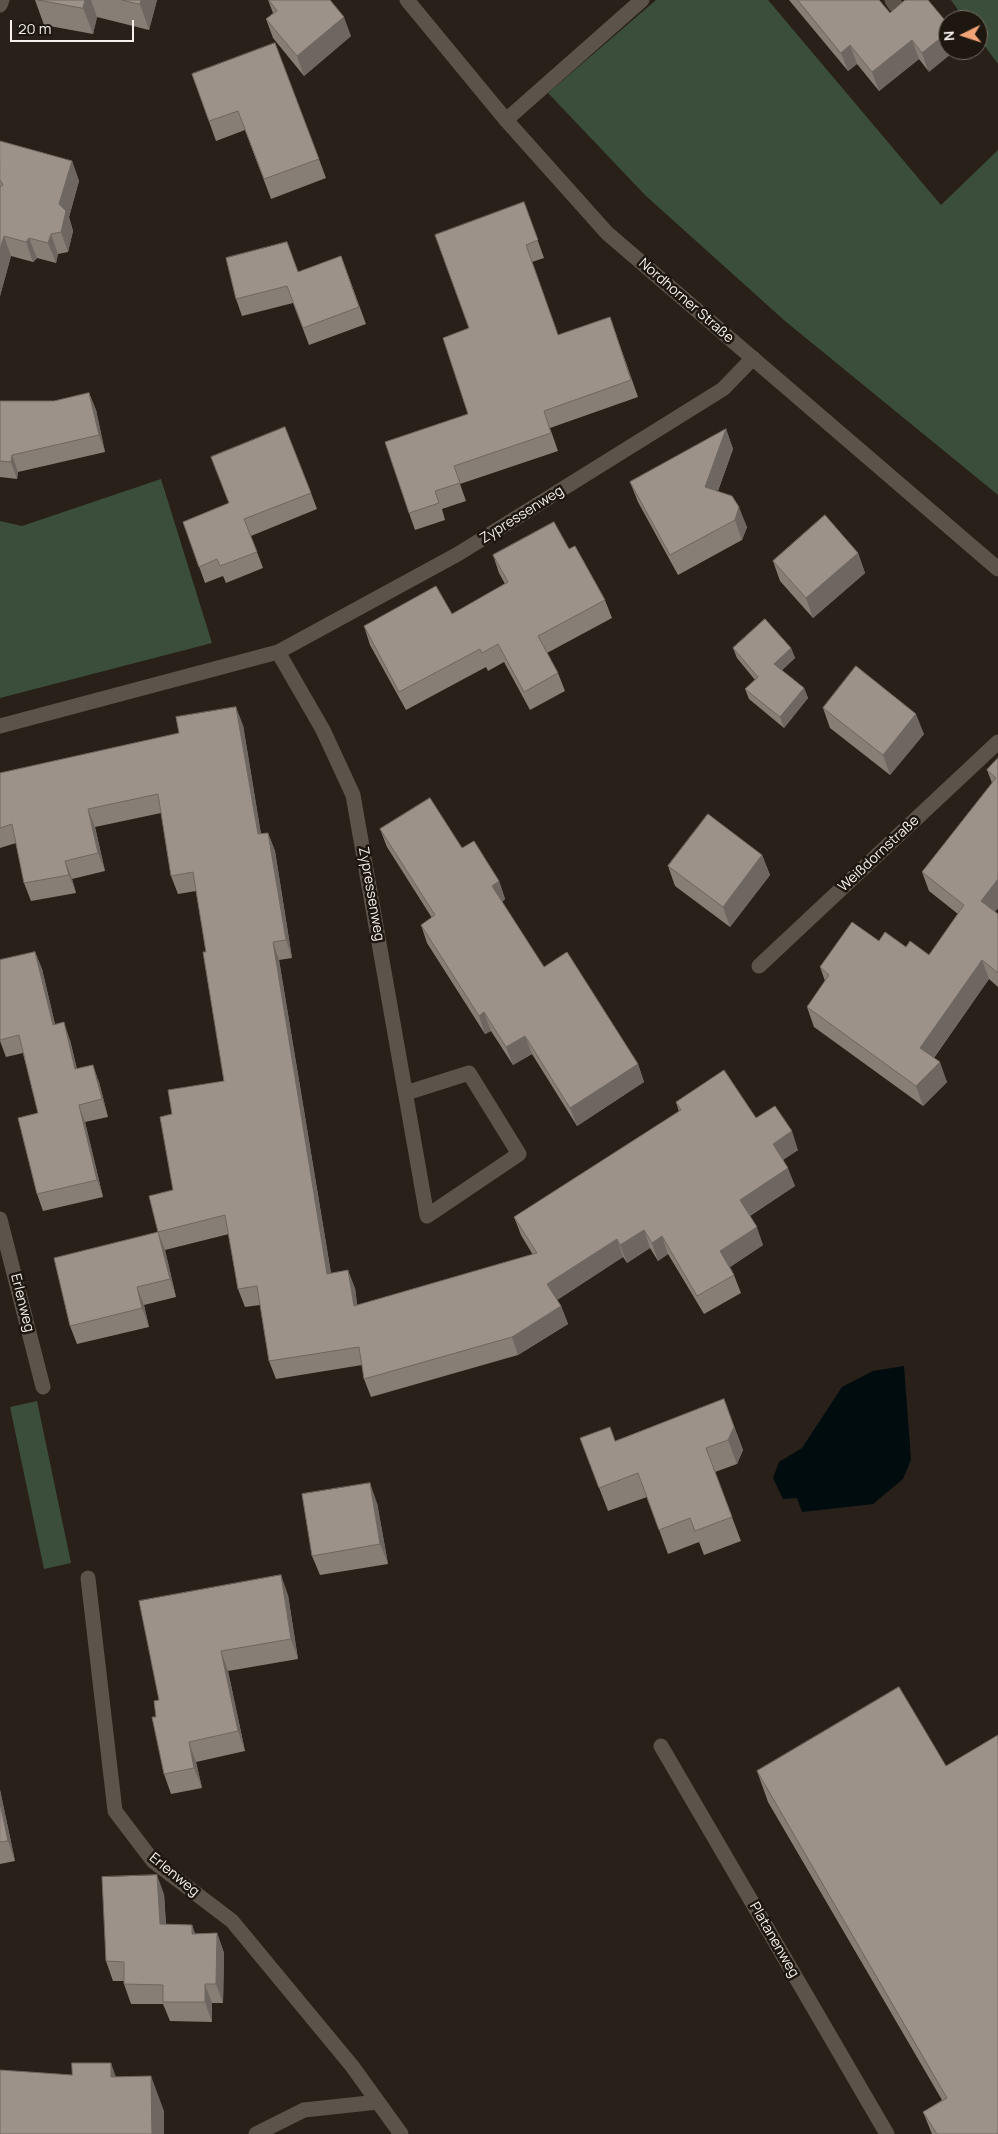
<!DOCTYPE html>
<meta charset="utf-8">
<style>
body{margin:0}
#map{position:relative;width:998px;height:2134px;overflow:hidden;background:#282019;font-family:Manrope,sans-serif}
canvas{display:block}
.north{position:absolute;left:938px;top:10px;width:50px;height:50px;box-sizing:border-box;background:#1e1710;border:1px solid #746e68;border-radius:50%;rotate:266deg;font-size:14px;font-weight:700;line-height:20px;text-align:center;color:#f5f0eb}
.north::after{content:'';display:block;margin:auto;width:18px;height:22px;background:#efa377;clip-path:polygon(50% 0,100% 100%,50% 72%,0 100%)}
.scale{position:absolute;left:10px;top:20px;width:124px;height:22px;box-sizing:border-box;border:2px solid #f5f0eb;border-top:0;padding-left:6px;font-size:15px;line-height:18px;white-space:nowrap;color:#f5f0eb;-webkit-text-stroke:4px #1e1710;paint-order:stroke}
</style>
<div id="map">
<canvas width="998" height="2134"></canvas>
<div class="north">N</div>
<div class="scale">20 m</div>
</div>
<script>
const g = document.querySelector('canvas').getContext('2d');
g.lineJoin = 'round';
function paint(path, color) { g.fillStyle = color; g.fill(path, 'evenodd'); }
function stroke(path, color, width, dash) { g.strokeStyle = color; g.lineWidth = width; g.lineCap = dash ? 'butt' : 'round'; g.setLineDash(dash || []); g.stroke(path); }
function label(font, color, halo, rows, align = 'center') {
  g.font = font + ' Manrope,sans-serif'; g.lineWidth = 5; g.setLineDash([]); g.textBaseline = 'middle'; g.strokeStyle = halo; g.fillStyle = color; for (const [text, x, y, turn = 0] of rows) {
    g.save(); g.translate(x, y); g.rotate((+turn || 0) * Math.PI / 180); g.textAlign = isNaN(turn) ? turn : align; if (halo) g.strokeText(text, 0, 0); g.fillText(text, 0, 0); g.restore();
  }
}
const green = new Path2D(`
 M656,0H768L941,205L998,150V495L785,321L646,196L548,93Z
 M951,0H998V64L978,37V20H965Z
 M161,479L212,643L0,698V521L22,526Z
 M37,1401L71,1563L44,1569L10,1407Z`);
const water = new Path2D(`
 M904,1366L911,1460L903,1479L873,1504L802,1512L797,1498L783,1499L773,1478L779,1462L802,1448L842,1387L873,1371Z`);
const service = new Path2D(`
 M892,0L896,6
 M506,120L642,0
 M256,2134L304,2110L378,2102`);
const minor = new Path2D(`
 M0,5L2,0
 M278,652L323,730L353,795L427,1216L519,1154L469,1073L406,1093
 M0,726L278,652L458,554L723,389L753,358
 M759,966L998,742
 M0,1219L43,1387
 M88,1578L115,1811L153,1861L232,1921L352,2066L401,2134
 M661,1746L887,2134`);
const tertiary = new Path2D(`
 M407,0L506,120L607,233L998,569`);
const wall = new Path2D(`
 M35,0H157L149,30L97,17L93,34L44,25Z
 M268,0L351,36L304,76L273,38L266,19L273,13Z
 M789,0H879L890,13L905,0L929,72L919,59L879,91L857,64L848,71Z
 M192,74L319,159L326,178L271,199L245,130L216,141Z
 M0,141L72,161L79,181L69,217L73,231L68,252L58,254L56,263L37,258L33,262L11,256L0,296Z
 M524,202L544,258L532,262L558,335L610,317L638,397L550,428L558,451L460,484L466,501L442,509L445,520L415,530L409,513L468,414L469,328Z
 M341,256L366,324L309,345L293,303L242,316L236,299L298,272Z
 M89,393L96,410L105,452L18,472L17,479L0,477V401H54Z
 M726,429L733,449L718,491L747,527L742,540L678,575L638,502L630,482Z
 M211,457L311,493L317,509L251,536L263,568L226,583L223,576L205,583L183,522L229,503Z
 M569,549L605,600L612,618L547,653L558,673L565,691L530,710L504,662L488,671L486,667L406,710L370,645L364,626L452,614L505,584L499,573L493,555Z
 M858,553L865,573L813,618L780,581L773,561Z
 M733,648H791L795,658L782,670L804,688L808,698L784,728L749,699L745,689L755,680L737,658Z
 M823,708L924,734L890,775L830,728Z
 M243,725L261,834L268,833L275,851L292,958L279,960L331,1273L355,1288L357,1305L533,1255L521,1235L514,1217L679,1112L676,1102L756,1118L798,1150L783,1160L795,1186L750,1216L763,1245L730,1267L734,1275L741,1293L704,1314L668,1254L658,1261L650,1248L627,1263L623,1257L557,1300L561,1306L568,1324L518,1355L371,1397L364,1379L362,1365L276,1379L269,1361L260,1305L245,1307L238,1289L229,1234L165,1250L176,1297L144,1305L149,1327L77,1344L70,1326L158,1232L173,1190L172,1114L224,1081L206,952L196,891L178,894L171,876L161,813L95,827L105,871L72,879L76,893L31,901L24,883L16,843L0,848V773Z
 M998,758V908L995,912L998,914V987L989,979L934,1058L947,1082L923,1106L814,1027L807,1007L825,981L820,967L879,941L906,947L929,955L958,914L929,891L922,872L992,783L987,770Z
 M380,829L462,848L499,881L505,899L502,902L544,967L638,1064L644,1082L577,1126L532,1054L513,1065L491,1031L485,1034L427,943L421,925L432,918L387,847Z
 M762,855L770,875L730,927L675,886L668,866Z
 M35,952L42,969L55,1024L70,1040L77,1069L99,1082L108,1117L85,1122L103,1197L43,1211L37,1194L38,1113L23,1053L6,1057L0,1041V960Z
 M724,1399L743,1450L737,1464L715,1472L741,1541L704,1555L699,1542L668,1554L647,1497L608,1511L580,1438L615,1441Z
 M377,1503L388,1564L320,1575L312,1556Z
 M288,1595L298,1659L228,1671L245,1751L196,1762L202,1788L171,1794L164,1774L156,1717L159,1700Z
 M757,1771L998,2134H932L923,2112L942,2100L768,1802Z
 M0,1790L15,1861L0,1864Z
 M164,1894L166,1924L192,1925L195,1934L217,1933L224,1953L223,2003H212V2022L170,2021L163,2004H131L124,1984V1981H113L106,1961Z`);
const shadedWall = new Path2D(`
 M85,0H91L97,17L93,34L83,8Z
 M141,0H157L149,30L140,4Z
 M344,17L351,36L304,76L297,56Z
 M948,32V50H956L929,72L922,53Z
 M912,40L919,59L879,91L872,72Z
 M850,45L857,64L848,71L841,53Z
 M72,161L79,181L69,217L73,231L68,252L61,232L59,204Z
 M51,234L58,254L56,263L48,243Z
 M4,236L11,256L0,296V250Z
 M29,238L37,258L33,262L26,242Z
 M89,393L96,410L105,452L99,435Z
 M726,429L733,449L712,507L705,487Z
 M12,455L18,472L17,479L11,462Z
 M739,507L747,527L742,540L735,520Z
 M858,553L865,573L813,618L806,598Z
 M791,648L795,658L778,674L774,664Z
 M804,688L808,698L784,728L780,717Z
 M236,707L243,725L264,853L258,834Z
 M916,714L924,734L890,775L883,755Z
 M88,809L95,827L105,871L98,853Z
 M268,833L275,851L292,958L286,940Z
 M762,855L770,875L730,927L723,907Z
 M65,861L72,879L76,893L69,875Z
 M998,879V908L988,920L981,901Z
 M499,881L505,899L498,904L492,886Z
 M273,942L279,960L334,1292L327,1274Z
 M35,952L42,969L59,1042L53,1025Z
 M982,960L989,979L927,1067L920,1048Z
 M484,1012L491,1031L485,1034L479,1016Z
 M64,1022L70,1040L81,1087L75,1069Z
 M525,1036L532,1054L513,1065L506,1047Z
 M940,1062L947,1082L923,1106L916,1086Z
 M638,1064L644,1082L577,1126L570,1108Z
 M93,1065L99,1082L108,1117L102,1099Z
 M79,1105L85,1122L103,1197L97,1180Z
 M792,1131L798,1150L779,1162L773,1144Z
 M788,1168L795,1186L746,1218L740,1200Z
 M757,1227L763,1245L727,1269L720,1251Z
 M644,1230L650,1248L627,1263L620,1245Z
 M158,1232L165,1250L176,1297L170,1279Z
 M662,1236L668,1254L658,1261L652,1243Z
 M617,1239L623,1257L554,1302L547,1284Z
 M348,1270L355,1288L360,1324L354,1306Z
 M137,1287L144,1305L149,1327L142,1308Z
 M561,1306L568,1324L518,1355L512,1337Z
 M734,1427L743,1450L737,1464L728,1440Z
 M370,1483L377,1503L388,1564L380,1544Z
 M281,1575L288,1595L298,1659L291,1639Z
 M221,1651L228,1671L245,1751L238,1731Z
 M189,1742L196,1762L202,1788L194,1768Z
 M0,1790L15,1861L8,1841L0,1803Z
 M157,1875L164,1894L167,1943L160,1924Z
 M192,1925L199,1944L192,1934Z
 M217,1933L224,1953L223,2003L216,1984Z
 M205,1984L212,2003V2022L205,2002Z
 M111,2063L123,2097L111,2077Z
 M151,2076L164,2111V2134H152Z`);
const building = new Path2D(`
 M38,0H85L83,8Z
 M122,0H141L140,4Z
 M269,0H330L344,17L297,56L266,19L277,11Z
 M798,0H879L890,13L905,0H928L948,24V32L922,53L912,40L872,72L850,45L841,53Z
 M275,43L319,159L264,179L238,111L209,121L192,74Z
 M0,141L72,161L59,204L66,211L61,232L51,234L48,243L29,238L26,242L4,236L0,250V187L3,185L0,180Z
 M524,202L538,240L526,245L558,335L610,317L631,380L544,411L551,433L454,466L460,483L435,491L439,503L409,513L385,442L468,414L443,338L469,328L435,235Z
 M287,242L298,272L341,256L359,307L303,328L287,286L236,299L226,258Z
 M89,393L99,435L12,455L11,462L0,461V401H54Z
 M285,427L311,493L244,519L257,552L220,566L217,559L199,567L183,522L229,503L211,457Z
 M726,429L705,487L732,496L739,507L735,520L670,555L630,482Z
 M825,515L858,553L806,598L773,561Z
 M554,522L569,549L575,546L605,600L538,636L558,673L524,692L498,644L482,653L480,649L399,692L364,626L436,586L452,614L508,582L493,555Z
 M765,619L791,648L774,664L804,688L780,717L745,689L758,677L733,648Z
 M856,666L916,714L883,755L823,708Z
 M236,707L258,834L268,833L286,940L273,942L327,1274L348,1270L354,1306L537,1253L514,1217L681,1110L676,1102L724,1070L756,1118L775,1106L792,1131L773,1144L788,1168L740,1200L757,1227L720,1251L734,1275L697,1296L662,1236L652,1243L644,1230L620,1245L617,1239L547,1284L561,1306L512,1337L364,1379L359,1347L269,1361L257,1286L238,1289L225,1215L158,1232L170,1279L137,1287L142,1308L70,1326L54,1258L158,1232L149,1196L173,1190L160,1117L172,1114L168,1090L224,1081L203,952H206L193,872L171,876L158,794L88,809L98,853L65,861L69,875L24,883L12,824L0,828V773L179,733L176,717Z
 M998,758V879L981,901L998,914V973L982,960L920,1048L940,1062L916,1086L807,1007L829,975L820,967L852,922L879,941L885,932L906,947L910,941L929,955L964,905L922,872L996,778L987,770Z
 M430,798L462,848L474,841L499,881L492,886L544,967L567,952L638,1064L570,1108L525,1036L506,1047L484,1012L479,1016L421,925L435,915L380,829Z
 M708,814L762,855L723,907L668,866Z
 M35,952L53,1025L64,1022L75,1069L93,1065L102,1099L79,1105L97,1180L37,1194L18,1118L38,1113L19,1035L0,1040V960Z
 M724,1399L734,1427L728,1440L706,1448L732,1517L695,1531L690,1518L659,1530L638,1473L599,1488L580,1438L610,1427L615,1441Z
 M370,1483L380,1544L312,1556L302,1494Z
 M281,1575L291,1639L221,1651L238,1731L189,1742L194,1768L164,1774L152,1717H156L154,1701L159,1700L139,1601Z
 M899,1687L946,1766L998,1735V2134H937L923,2112L947,2098L757,1771Z
 M0,1803L8,1841L0,1842Z
 M157,1875L160,1924L192,1925V1934L217,1933L216,1984H205V2002H163V1985L124,1984V1962L106,1961L102,1877Z
 M72,2063H111V2077L151,2076L152,2134H0V2070L72,2075Z`);
const streetNames = [
 ["Nordhorner Straße",686,301,41],
 ["Zypressenweg",522,515,-32],
 ["Weißdornstraße",879,854,-43],
 ["Zypressenweg",371,894,80],
 ["Erlenweg",22,1303,76],
 ["Erlenweg",174,1875,39],
 ["Platanenweg",774,1940,60]
];
paint(green, '#3b4e3c');
paint(water, '#000c0e');
stroke(service, '#5c534a', 15);
stroke(minor, '#5c534a', 15);
stroke(tertiary, '#5c534a', 15);
paint(wall, '#877e76');
paint(shadedWall, '#6e6660');
paint(building, '#9d9289');
stroke(building, '#6e6660', 1);
label('14px', '#f5f0eb', '#1e1710', streetNames);
</script>
